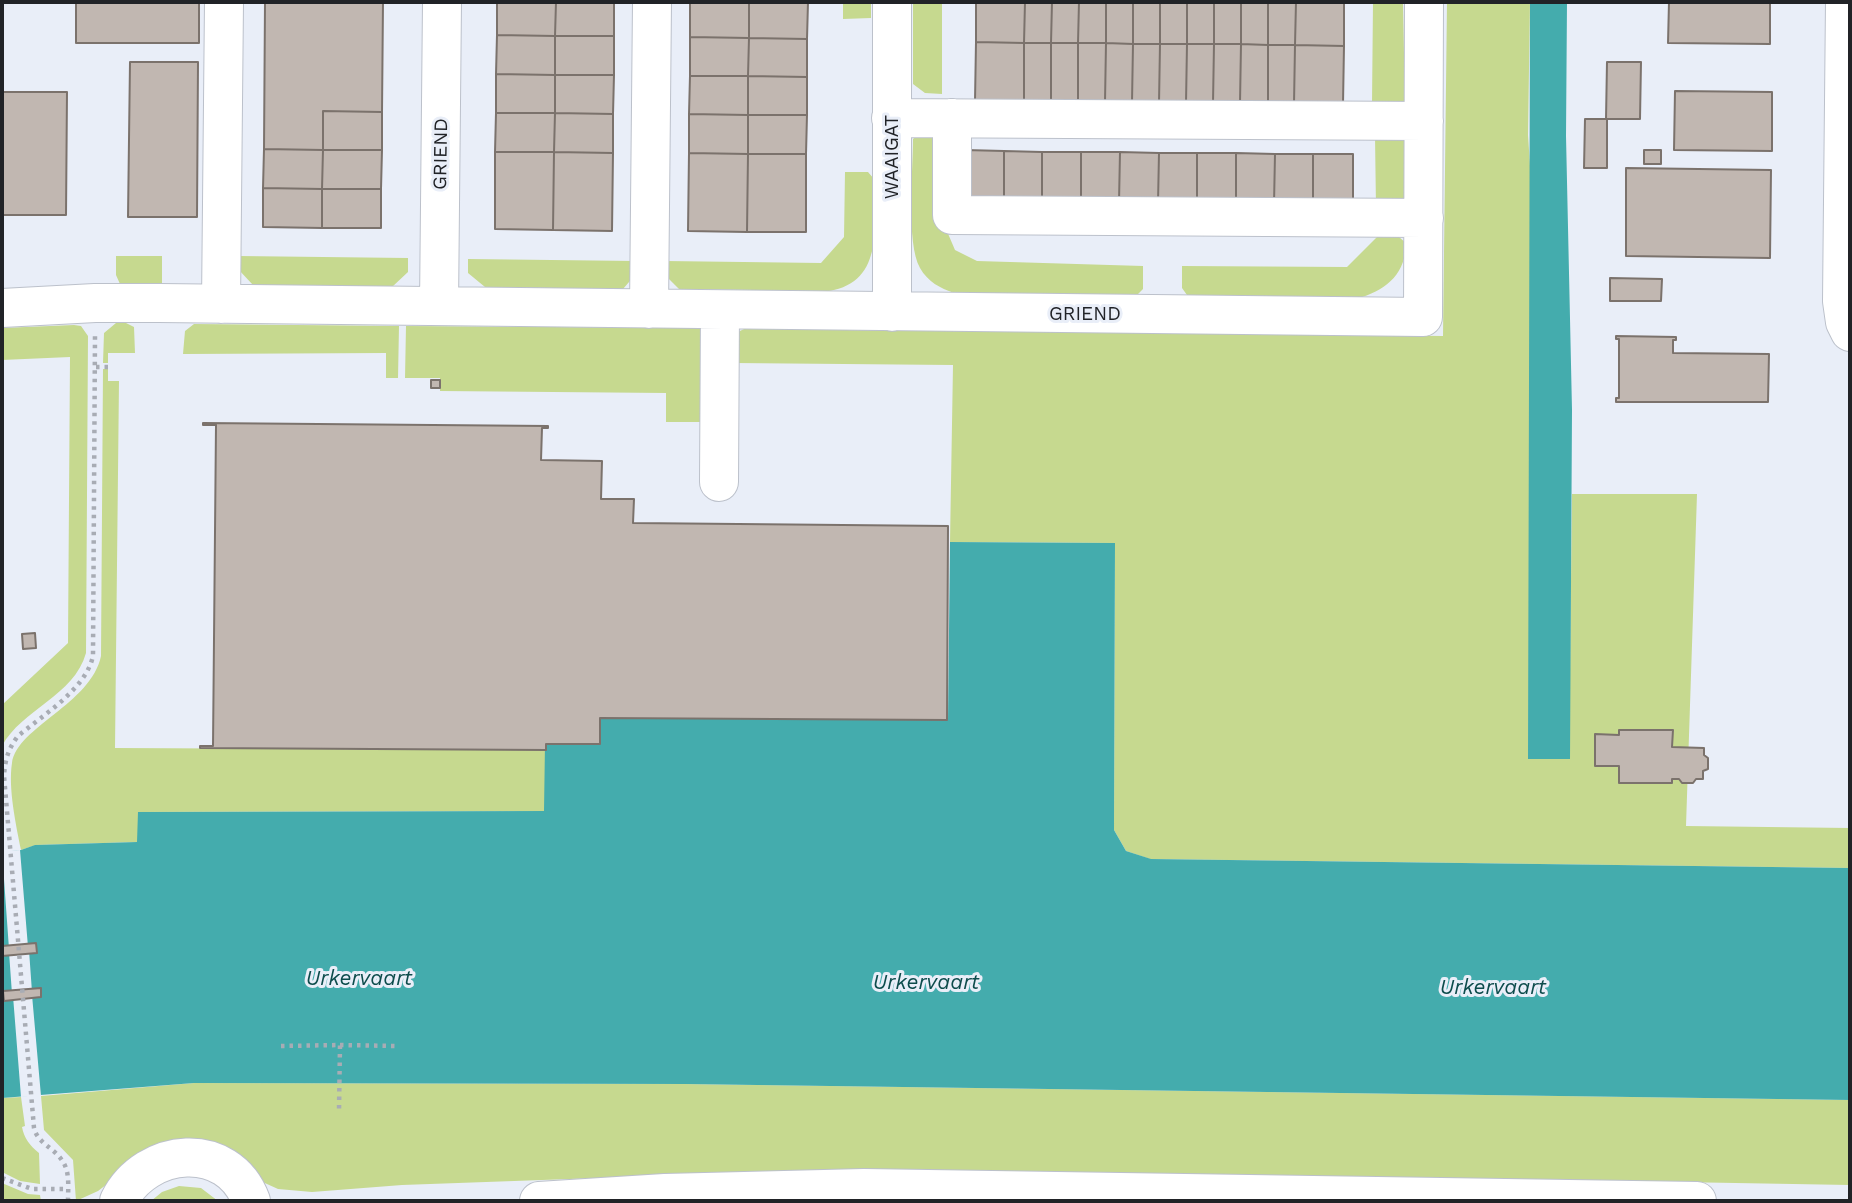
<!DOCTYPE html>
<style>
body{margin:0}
#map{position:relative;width:1852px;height:1203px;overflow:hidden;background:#e9eef8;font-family:"Work Sans",sans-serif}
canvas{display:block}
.frame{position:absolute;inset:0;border:4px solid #212327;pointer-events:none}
</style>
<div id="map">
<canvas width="1852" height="1203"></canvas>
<div class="frame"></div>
</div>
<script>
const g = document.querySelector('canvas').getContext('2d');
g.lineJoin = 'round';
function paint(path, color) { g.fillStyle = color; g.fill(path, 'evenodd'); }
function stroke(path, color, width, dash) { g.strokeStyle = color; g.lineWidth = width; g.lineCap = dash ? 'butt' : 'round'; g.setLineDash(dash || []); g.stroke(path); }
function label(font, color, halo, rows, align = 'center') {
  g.font = font + ' "Work Sans",sans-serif'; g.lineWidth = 6; g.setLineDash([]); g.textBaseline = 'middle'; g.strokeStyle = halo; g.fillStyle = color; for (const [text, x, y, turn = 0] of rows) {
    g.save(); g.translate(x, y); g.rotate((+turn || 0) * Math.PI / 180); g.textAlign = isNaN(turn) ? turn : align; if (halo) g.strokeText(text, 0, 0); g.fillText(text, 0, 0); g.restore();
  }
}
const green = new Path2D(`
 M843,2H871V18L843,19Z
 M913,2H942V94L925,93L913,84Z
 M1373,2H1403L1405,103H1372Z
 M1447,2H1530L1528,135L1569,759L1572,494H1697L1686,826L1850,828V868L1150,859L1126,851L1114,830L1115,543L950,542L953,365L734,363L736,333L744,329L1443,336Z
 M920,133H942L940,215L955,250L977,261L1143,266V289L1137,295L954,293C940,288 928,282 920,268C906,243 913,170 913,139Z
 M1375,136L1400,137L1406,142V202L1376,208Z
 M845,172H868L874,179C874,222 886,282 829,291L679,289L665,275V261L821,263L844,237Z
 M1377,237H1399L1406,243C1406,272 1388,289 1362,297L1187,295L1182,288V266L1347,267Z
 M116,256H162V284H120L116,275Z
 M238,256L408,258V272L392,287L253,285L238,269Z
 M468,259L635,261V275L623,289L485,287L468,273Z
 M116,323H126L134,327L135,353H108V363H103L104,333Z
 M194,324L399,326L398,378H386V353L183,354L185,331Z
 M74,325L81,326L88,336L86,653C74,696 22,709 2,746V705L68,643L70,357L2,360V328Z
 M406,326L700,328L704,330L708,422H666V393L440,391V378H405Z
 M103,369H108V381H119L115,748L545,750V811L138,812V842L36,845L21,850C16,825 8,788 12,763C17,727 91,704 101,656Z
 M194,1083L684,1084L1850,1100V1185L1621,1181L654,1176L402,1185L312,1192L278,1189L256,1179L228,1151L199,1139H178L158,1145L98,1191L76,1201L73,1160L44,1130L41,1096Z
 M21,1097L25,1126L22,1127C24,1138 30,1146 39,1153L40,1184L20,1181L2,1172V1098Z
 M2,1183L28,1194L40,1195L41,1201H2Z
 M179,1186L201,1188L218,1201H151L162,1192Z`);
const water = new Path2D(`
 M1530,2H1567L1566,136L1572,410L1570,759H1528Z
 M950,542L1115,543L1114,830L1126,851L1151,859L1850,868V1100L684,1084L194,1083L2,1098V956L37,952L36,943L2,946V852L21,850L35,845L137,842L138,812L544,811L545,744H600V717L948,720ZM40,988L41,997L4,1000V991Z`);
const pier = new Path2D(`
 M20,850L28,947L9,949L2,851Z
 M29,950L32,992L12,994L9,952Z
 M32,995L41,1096L21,1097L13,996Z`);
const building = new Path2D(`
 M76,2H199V43H76Z
 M265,2H383L382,112L323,111V150L264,149Z
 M497,2H556L555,36L497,35Z
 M556,2H614V36H555Z
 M690,2H749V38L690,37Z
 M749,2H808L807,39L749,38Z
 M976,2H1025L1024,43L976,42Z
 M1025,2H1052L1051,43H1024Z
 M1052,2H1079L1078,43H1051Z
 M1079,2H1106V43H1078Z
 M1106,2H1133V44L1106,43Z
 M1133,2H1160V44H1133Z
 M1160,2H1187V44H1160Z
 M1187,2H1214V44H1187Z
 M1214,2H1241V44H1214Z
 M1241,2H1268V45L1241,44Z
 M1268,2H1296L1295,45H1268Z
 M1296,2H1344V46L1295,45Z
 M1669,2H1770V44L1668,43Z
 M497,35L555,36V75L496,74Z
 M555,36H614V75H555Z
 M690,37L749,38L748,76H690Z
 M749,38L807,39V77L748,76Z
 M976,42L1024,43V101H975Z
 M1024,43H1051V101H1024Z
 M1051,43H1078V101H1051Z
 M1078,43H1106L1105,102L1078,101Z
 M1106,43L1133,44L1132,102H1105Z
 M1133,44H1160L1159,103L1132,102Z
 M1160,44H1187L1186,103H1159Z
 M1187,44H1214L1213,103H1186Z
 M1214,44H1241L1240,103H1213Z
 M1241,44L1268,45V103H1240Z
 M1268,45H1295L1294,104L1268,103Z
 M1295,45L1344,46L1343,104H1294Z
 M130,62H198L197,217H128Z
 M1607,62H1641L1640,119H1606Z
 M496,74L555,75V113H496Z
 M555,75H614L613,114L555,113Z
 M690,76H748V115L689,114Z
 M748,76L807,77V115H748Z
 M1675,91L1772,92V151L1674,150Z
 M2,92H67L66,215H2Z
 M323,111L382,112V150H323Z
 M496,113H555L554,152H495Z
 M555,113L613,114V153L554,152Z
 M689,114L748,115V154L689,153Z
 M748,115H807L806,154H748Z
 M1585,119H1607V168H1584Z
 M264,149L323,150L322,189L263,188Z
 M323,150H382L381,189H322Z
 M965,150L1004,151V201H964Z
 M1644,150H1661V164H1644Z
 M1004,151L1042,152V202L1004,201Z
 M495,152H554L553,230L495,229Z
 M554,152L613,153L612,231L553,230Z
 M1042,152H1081V202H1042Z
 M1081,152H1120L1119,202H1081Z
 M1120,152L1159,153L1158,203L1119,202Z
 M689,153L748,154L747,232L688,231Z
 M1159,153H1197V203H1158Z
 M1197,153H1236V203H1197Z
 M1236,153L1275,154L1274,204L1236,203Z
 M748,154H806V232H747Z
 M1275,154H1313V204H1274Z
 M1313,154H1353V204H1313Z
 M1626,168L1771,170L1770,258L1626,256Z
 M263,188L322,189V228L263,227Z
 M322,189H381V228H322Z
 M1610,278L1662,279L1661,301H1610Z
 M1616,336L1676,337V340H1673V353L1769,354L1768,402H1616V398H1619V339H1616Z
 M431,380H440V388H431Z
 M203,423L548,426V428H542L541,460L602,461L601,499H634L633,523L948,526L947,720L600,718V744H546V750L200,748V746H213L216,425H203Z
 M35,633L36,648L23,649L22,634Z
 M1619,730H1673L1672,747L1704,748V755L1708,758V769L1703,771V779H1696L1693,783H1682L1679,779H1672V783H1619V766H1595V734L1619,735Z
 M36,943L37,953L2,956V946Z
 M41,988V997L4,1001L3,991Z`);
const path = new Path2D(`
 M96,367H108
 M340,1045L396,1046
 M281,1046L340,1045L339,1111
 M2,1178L32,1189H68
 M68,1201C68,1189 70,1172 63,1162C55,1148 38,1144 34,1128L4,776C5,760 8,749 18,736C43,715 86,689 93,656L95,336`);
const minor = new Path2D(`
 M1845,2L1842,301L1845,322L1850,332
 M891,118L1424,121
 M952,118V215L1424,218
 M221,304L224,2
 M439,306L442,2
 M2,308L95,303H159L1423,317L1424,2
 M649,309L652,2
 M892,312V2
 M719,482L720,310`);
const major = new Path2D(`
 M119,1201C146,1147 228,1139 251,1201
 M539,1201L665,1193L864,1188L1697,1201`);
const streetNames = [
 ["GRIEND",441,154,-89],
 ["WAAIGAT",892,157,-90],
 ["GRIEND",1085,314]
];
const waterNames = [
 ["Urkervaart",359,979],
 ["Urkervaart",926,983],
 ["Urkervaart",1493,988]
];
paint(green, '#c6d98f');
paint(water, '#44acad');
paint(pier, '#e9eef8');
paint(building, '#c1b7b1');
stroke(building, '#7b726c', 2);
stroke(minor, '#bcc1cb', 40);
stroke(major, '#bcc1cb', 40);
stroke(path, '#a8acb4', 4.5, [3.5, 5]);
stroke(minor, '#fff', 38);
stroke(major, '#fff', 38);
label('19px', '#212327', '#e9eef8', streetNames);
label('italic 21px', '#0d4c4c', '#e9eef8', waterNames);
</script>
